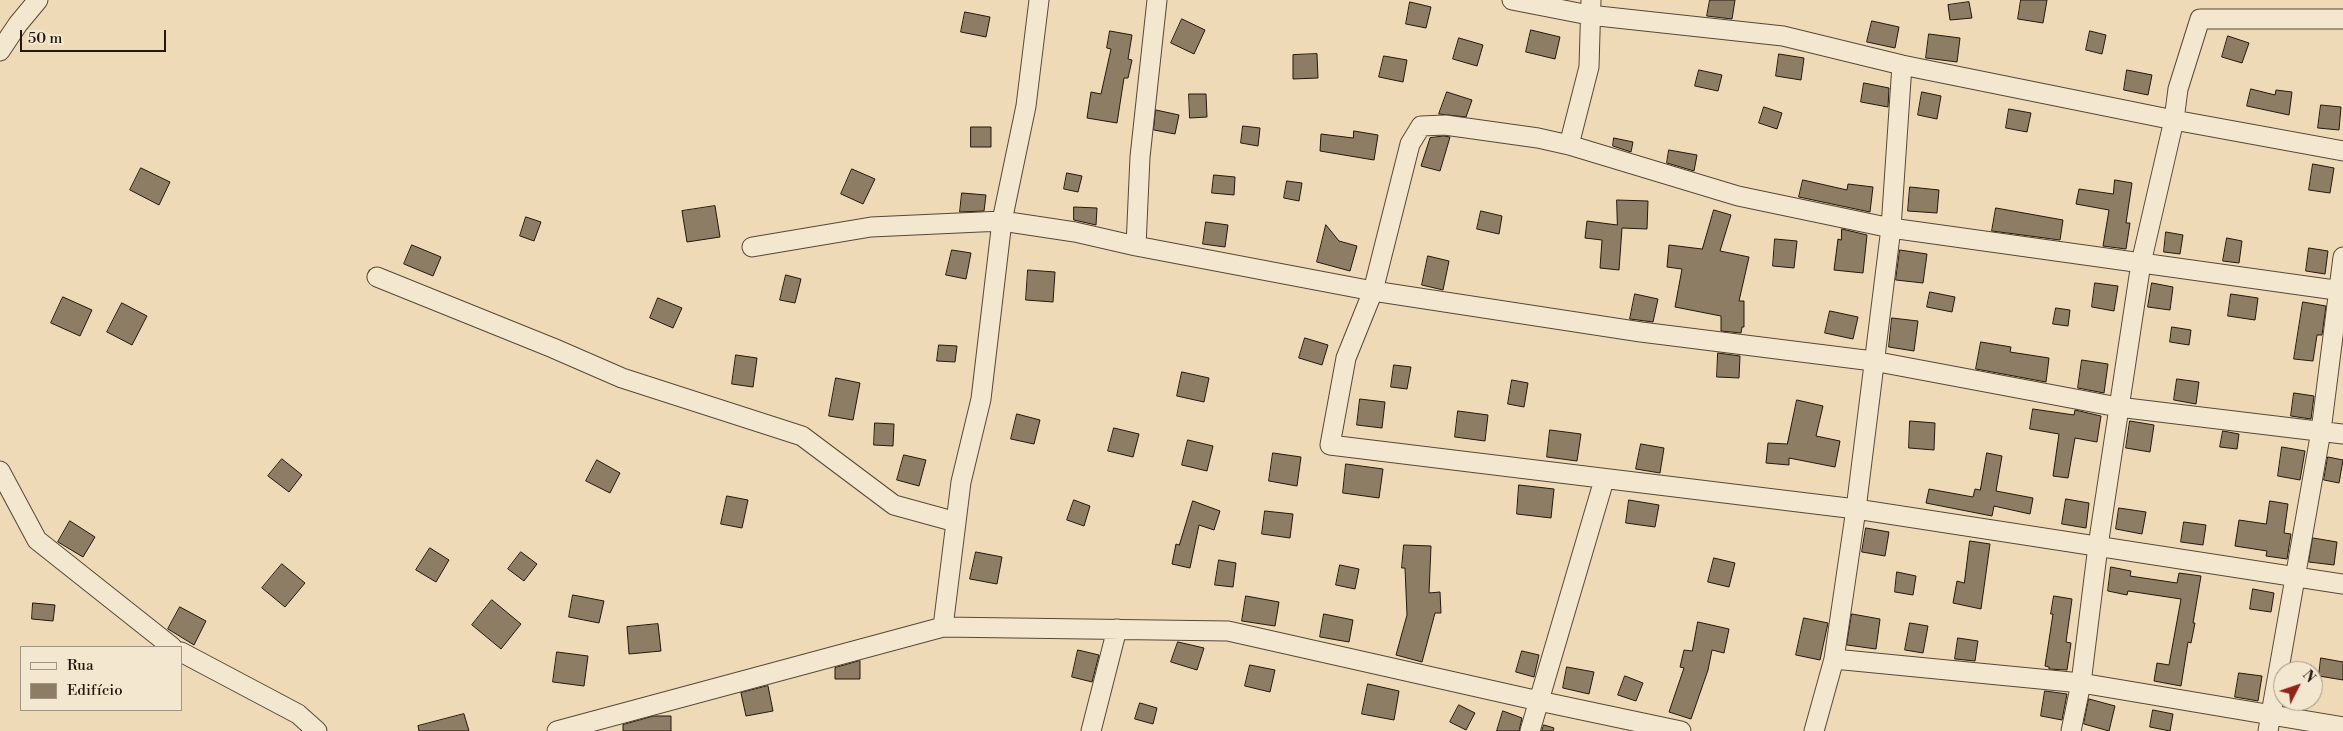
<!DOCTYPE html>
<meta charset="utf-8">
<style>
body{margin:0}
#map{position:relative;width:2343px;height:731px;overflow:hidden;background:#eedab6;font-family:"Libre Bodoni",serif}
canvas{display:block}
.legend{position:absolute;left:20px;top:646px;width:162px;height:65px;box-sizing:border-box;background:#f4e7d0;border:1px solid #a19482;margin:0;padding:6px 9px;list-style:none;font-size:15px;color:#24180d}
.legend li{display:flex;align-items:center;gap:10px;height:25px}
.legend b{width:25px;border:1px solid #a19482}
.north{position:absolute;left:2273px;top:661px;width:50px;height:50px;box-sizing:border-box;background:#f4e7d0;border:1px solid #a19482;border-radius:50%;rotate:49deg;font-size:14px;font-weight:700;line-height:20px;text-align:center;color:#24180d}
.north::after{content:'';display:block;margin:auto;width:18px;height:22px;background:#8f2418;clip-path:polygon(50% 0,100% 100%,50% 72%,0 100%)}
.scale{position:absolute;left:20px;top:30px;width:146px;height:22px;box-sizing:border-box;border:2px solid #24180d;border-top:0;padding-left:6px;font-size:15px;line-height:18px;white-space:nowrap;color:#24180d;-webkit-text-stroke:4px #f4e7d0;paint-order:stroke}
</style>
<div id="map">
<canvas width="2343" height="731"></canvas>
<ul class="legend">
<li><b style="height:6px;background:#f4e7d0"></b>Rua</li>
<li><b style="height:14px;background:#8d7d65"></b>Edifício</li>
</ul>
<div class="north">N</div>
<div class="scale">50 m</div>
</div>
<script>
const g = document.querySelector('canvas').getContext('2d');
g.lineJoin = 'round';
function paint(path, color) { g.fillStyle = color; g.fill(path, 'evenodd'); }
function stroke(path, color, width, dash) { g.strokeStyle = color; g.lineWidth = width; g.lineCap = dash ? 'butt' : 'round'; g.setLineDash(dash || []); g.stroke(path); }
const building = new Path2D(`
 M1710,0H1735L1732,19L1707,16Z
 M2021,0H2047L2043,23L2018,19Z
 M1410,2L1431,7L1426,28L1406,24Z
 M1969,2L1972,18L1950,20L1948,5Z
 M965,12L990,17L986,37L961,32Z
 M1182,19L1205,30L1194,54L1171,43Z
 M1872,21L1899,27L1895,48L1867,42Z
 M1531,30L1560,37L1555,59L1526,52Z
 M1110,31L1132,35L1128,59L1132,60L1128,78H1124L1117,123L1087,118L1091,92L1101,94L1111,49L1107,48Z
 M2090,31L2106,35L2102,54L2086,50Z
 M1929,34L1960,38L1957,62L1926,58Z
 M2228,36L2249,43L2242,63L2222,57Z
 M1459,38L1483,45L1477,66L1453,59Z
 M1317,54L1318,78L1293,79V55Z
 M1779,54L1804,58L1801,80L1776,76Z
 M1384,56L1407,60L1403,82L1379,77Z
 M1699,70L1722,75L1718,91L1695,86Z
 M2127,70L2152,75L2148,95L2124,90Z
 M1864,83L1889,88L1888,107L1861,102Z
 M2251,89L2275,95L2276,90L2292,92L2289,115L2247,106Z
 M1447,92L1472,100L1466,117L1439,114Z
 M1922,92L1941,96L1937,119L1918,115Z
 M1189,94H1206L1207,117L1190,118Z
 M2321,105L2341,107L2339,130L2318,128Z
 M1764,107L1782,113L1777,129L1759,123Z
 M2009,109L2031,113L2027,132L2006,128Z
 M1156,110L1179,115L1175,134L1154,130Z
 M1243,126L1260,128L1258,146L1241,143Z
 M971,127H991V147H971Z
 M1354,131L1378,135L1374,160L1320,151L1321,134L1353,138Z
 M1444,136L1450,137L1440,171L1421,166L1430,138Z
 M1614,138L1633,142L1631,152L1613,146Z
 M1669,150L1697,155L1694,171L1667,163Z
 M2313,164L2334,168L2330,193L2309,190Z
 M141,168L170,182L159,205L130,190Z
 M852,169L875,179L863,204L841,194Z
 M1067,173L1082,176L1078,192L1064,189Z
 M1214,175L1235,177L1234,195L1212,193Z
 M1803,180L1847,190L1848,184L1873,187L1870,212L1799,197Z
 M2115,180L2132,183L2126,223H2130L2126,249L2103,246L2109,210L2076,204L2079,189L2113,194Z
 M1287,181L1302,183L1299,201L1284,198Z
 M1910,187L1939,190L1937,213L1908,211Z
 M962,193L986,195L984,211L960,212Z
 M1617,200L1648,201L1647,229L1622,228L1619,270L1600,268L1602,240L1585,238L1587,221L1617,225Z
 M715,206L720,237L687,242L682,211Z
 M1074,207L1097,208L1096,225L1074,220Z
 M1996,208L2063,220L2060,240L1992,231Z
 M1714,210L1731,215L1720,251L1749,257L1739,301H1744V327H1742L1741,333L1721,331V316L1675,307L1682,269L1667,267L1669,245L1702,249Z
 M1481,211L1502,216L1499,234L1477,229Z
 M526,217L541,222L534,241L520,236Z
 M1206,222L1228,225L1225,247L1203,244Z
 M1326,225L1339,241L1357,246L1350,271L1317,262Z
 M1842,229L1867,235L1863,273L1834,270L1838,239L1841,240Z
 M2166,232L2183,235L2180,254L2164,252Z
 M2227,238L2242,241L2239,263L2223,261Z
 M1775,239L1797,241L1794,268L1773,266Z
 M412,245L441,257L433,276L404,264Z
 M2309,248L2328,251L2325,274L2306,271Z
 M952,250L971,253L966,279L946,275Z
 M1900,250L1927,254L1923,283L1896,280Z
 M1428,256L1449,261L1443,290L1422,285Z
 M1028,270L1055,272L1053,302L1026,300Z
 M786,275L801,279L795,303L780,300Z
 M2095,283L2118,286L2114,311L2092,307Z
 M2152,283L2173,287L2170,310L2148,307Z
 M1930,292L1955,297L1952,312L1927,307Z
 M1635,294L1658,299L1653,322L1630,319Z
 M2231,294L2258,298L2255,320L2228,316Z
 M63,297L92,310L80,336L51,323Z
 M658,298L682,308L673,328L650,318Z
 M2303,302L2326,306L2322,335H2317L2313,361L2294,359Z
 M122,303L147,316L132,345L107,332Z
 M2056,308L2070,310L2068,326L2053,324Z
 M1830,311L1858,317L1853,339L1825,333Z
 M1892,318L1918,321L1914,351L1889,347Z
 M2172,327L2191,330L2189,345L2170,342Z
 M1305,338L1328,345L1322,365L1299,358Z
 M1981,342L2011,347L2010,352L2049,358L2046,382L1976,369Z
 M939,345L957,346L955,362L937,361Z
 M1718,353L1740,356L1739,378L1717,377Z
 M736,355L757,358L753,387L732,384Z
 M2082,360L2108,364L2104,393L2078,388Z
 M1394,365L1411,367L1407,389L1391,387Z
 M1182,372L1209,378L1204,402L1177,396Z
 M836,378L860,383L853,420L829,416Z
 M2177,379L2199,382L2196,404L2174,400Z
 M1512,380L1528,383L1524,407L1508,404Z
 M2294,393L2314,396L2311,419L2291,416Z
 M1360,399L1385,402L1382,428L1357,425Z
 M1797,400L1823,406L1816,436L1840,441L1835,467L1789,458V465L1766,463L1768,443L1787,444Z
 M2033,409L2074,415L2075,410L2101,416L2097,442L2075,438L2068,478L2053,476L2059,434L2030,429Z
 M1458,411L1488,415L1485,441L1455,437Z
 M1017,414L1040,420L1034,444L1011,439Z
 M1910,421L1935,423L1934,450L1909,448Z
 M2130,421L2154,425L2150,452L2126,448Z
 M875,423L894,424L893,446L874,445Z
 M1114,428L1139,434L1133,457L1108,451Z
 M1550,430L1581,434L1577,461L1547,457Z
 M2223,431L2239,434L2237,449L2220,447Z
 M1188,440L1213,446L1207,471L1182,465Z
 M1641,444L1664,448L1660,473L1636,469Z
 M2282,447L2305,451L2300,480L2278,476Z
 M1273,453L1301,457L1297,486L1269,481Z
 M1987,453L2002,456L1996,491L2033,498L2030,514L1994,506L1992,516L1926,503L1929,489L1973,497L1975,489L1980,490Z
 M904,455L926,460L919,486L897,480Z
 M2328,457L2343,460L2339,483L2324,480Z
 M282,459L302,475L289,492L268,476Z
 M597,460L620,473L610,493L586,481Z
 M1346,464L1383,469L1379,498L1343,493Z
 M1519,485L1554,489L1551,518L1517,514Z
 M727,496L748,500L742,528L721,524Z
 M2066,499L2089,503L2086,528L2062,524Z
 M1074,500L1090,506L1084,526L1067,520Z
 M1629,500L1659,505L1655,527L1626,523Z
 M1193,501L1220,511L1214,530L1199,525L1190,568L1172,564L1176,544L1179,545Z
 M2270,501L2288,504L2284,533L2291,534L2287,559L2266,556L2267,551L2235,546L2239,520L2266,524Z
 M2119,508L2146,512L2142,534L2116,529Z
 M1265,511L1293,514L1290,538L1262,534Z
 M70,521L95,537L83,557L58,542Z
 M2184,522L2206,525L2203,545L2181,542Z
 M1866,528L1889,532L1885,556L1862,552Z
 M2313,538L2337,542L2334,565L2309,562Z
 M1970,541L1990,544L1981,609L1953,603L1957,581L1964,583Z
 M1404,545L1431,546L1429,593L1440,592L1441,613H1435L1422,662L1396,655L1407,615L1405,568H1402Z
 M430,548L449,560L436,582L416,570Z
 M521,552L537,564L524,581L508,569Z
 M976,552L1002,557L997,584L970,579Z
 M1714,558L1735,563L1729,587L1708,582Z
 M1219,560L1236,563L1233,587L1215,585Z
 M282,564L305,583L285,607L262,588Z
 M1340,565L1359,569L1355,589L1336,585Z
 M2111,567L2131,571L2130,576L2177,583L2179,573L2201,576L2193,623H2195L2191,643L2188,642L2181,686L2154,681L2157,663L2169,665L2181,599L2128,591L2127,595L2108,591Z
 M1897,572L1916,576L1913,595L1895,592Z
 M2253,589L2274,593L2271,612L2250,609Z
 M573,595L604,601L599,623L569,617Z
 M1246,596L1279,602L1275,626L1242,621Z
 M2054,596L2072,599L2066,642L2071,643L2067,670L2049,669V667L2045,666L2053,614H2051Z
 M492,600L521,624L501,649L472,625Z
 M33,603L55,605L53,621L32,619Z
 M180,607L206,621L194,645L168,629Z
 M1324,614L1353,620L1349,642L1320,637Z
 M1852,614L1880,619L1876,649L1847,645Z
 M1804,618L1828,623L1820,660L1796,655Z
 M1698,622L1729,629L1724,653L1712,650L1708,670L1691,719L1669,712L1684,668L1680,667L1684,650L1692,651Z
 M1910,623L1928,626L1923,653L1905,650Z
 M658,624L661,651L629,654L627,627Z
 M1958,638L1978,641L1975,661L1955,659Z
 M1178,642L1204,648L1197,670L1171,662Z
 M1078,650L1099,655L1092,682L1072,677Z
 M1522,651L1539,655L1534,677L1516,672Z
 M557,652L588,656L584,686L553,682Z
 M2321,658L2343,662V680L2319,676Z
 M860,661V679H835V668Z
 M1250,665L1275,670L1270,692L1245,686Z
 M1567,667L1594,672L1589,694L1563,688Z
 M2239,673L2262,676L2258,701L2235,697Z
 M1625,676L1643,683L1636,701L1618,695Z
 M1368,684L1399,691L1394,720L1362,714Z
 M768,686L773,711L746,716L741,693Z
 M2045,691L2067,694L2062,720L2041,716Z
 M2089,699L2115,706L2109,731L2084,724Z
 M1140,703L1157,708L1153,724L1135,719Z
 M1459,705L1475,713L1466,730L1450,722Z
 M2153,710L2173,714L2170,731L2150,727Z
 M1503,711L1522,718L1519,731H1497Z
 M464,714L469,731H419L418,726Z
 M654,716H671V731H623V725Z
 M1544,725L1554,728L1553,731H1542Z`);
const minor = new Path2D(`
 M1512,0L1589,15L1783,36L1902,65L2174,120L2343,151
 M0,51L18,24L38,0
 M1569,145L1589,67L1591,0
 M1136,246L1140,157L1157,0
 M752,247L871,227L1002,221L1075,232L1136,246L1373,291L1641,332L1873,361L2118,407L2343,434
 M377,277L553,348L622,378L802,436L894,505L956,522
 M2343,291L1891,228L1738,196L1569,145L1538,138L1445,125L1421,126L1410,144L1373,291L1346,358L1330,445L1856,509L2343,584
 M0,471L37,540L172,647
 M943,627L961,482L981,399L1002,221L1026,106L1039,0
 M181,652L298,714L317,731
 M1834,659L2081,683L2343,727
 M557,731L943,627L1228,631L1539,701L1681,731
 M1091,731L1117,629
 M1530,731L1604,480
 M1814,731L1834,659L1856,509L1891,228L1902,65
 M2071,731L2081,683L2098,546L2141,263L2174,120L2178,89L2200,19H2343
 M2268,731L2321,431L2343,257`);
paint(building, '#8d7d65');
stroke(building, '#24180d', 1);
stroke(minor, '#564837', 21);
stroke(minor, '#f4e7d0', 19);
</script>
